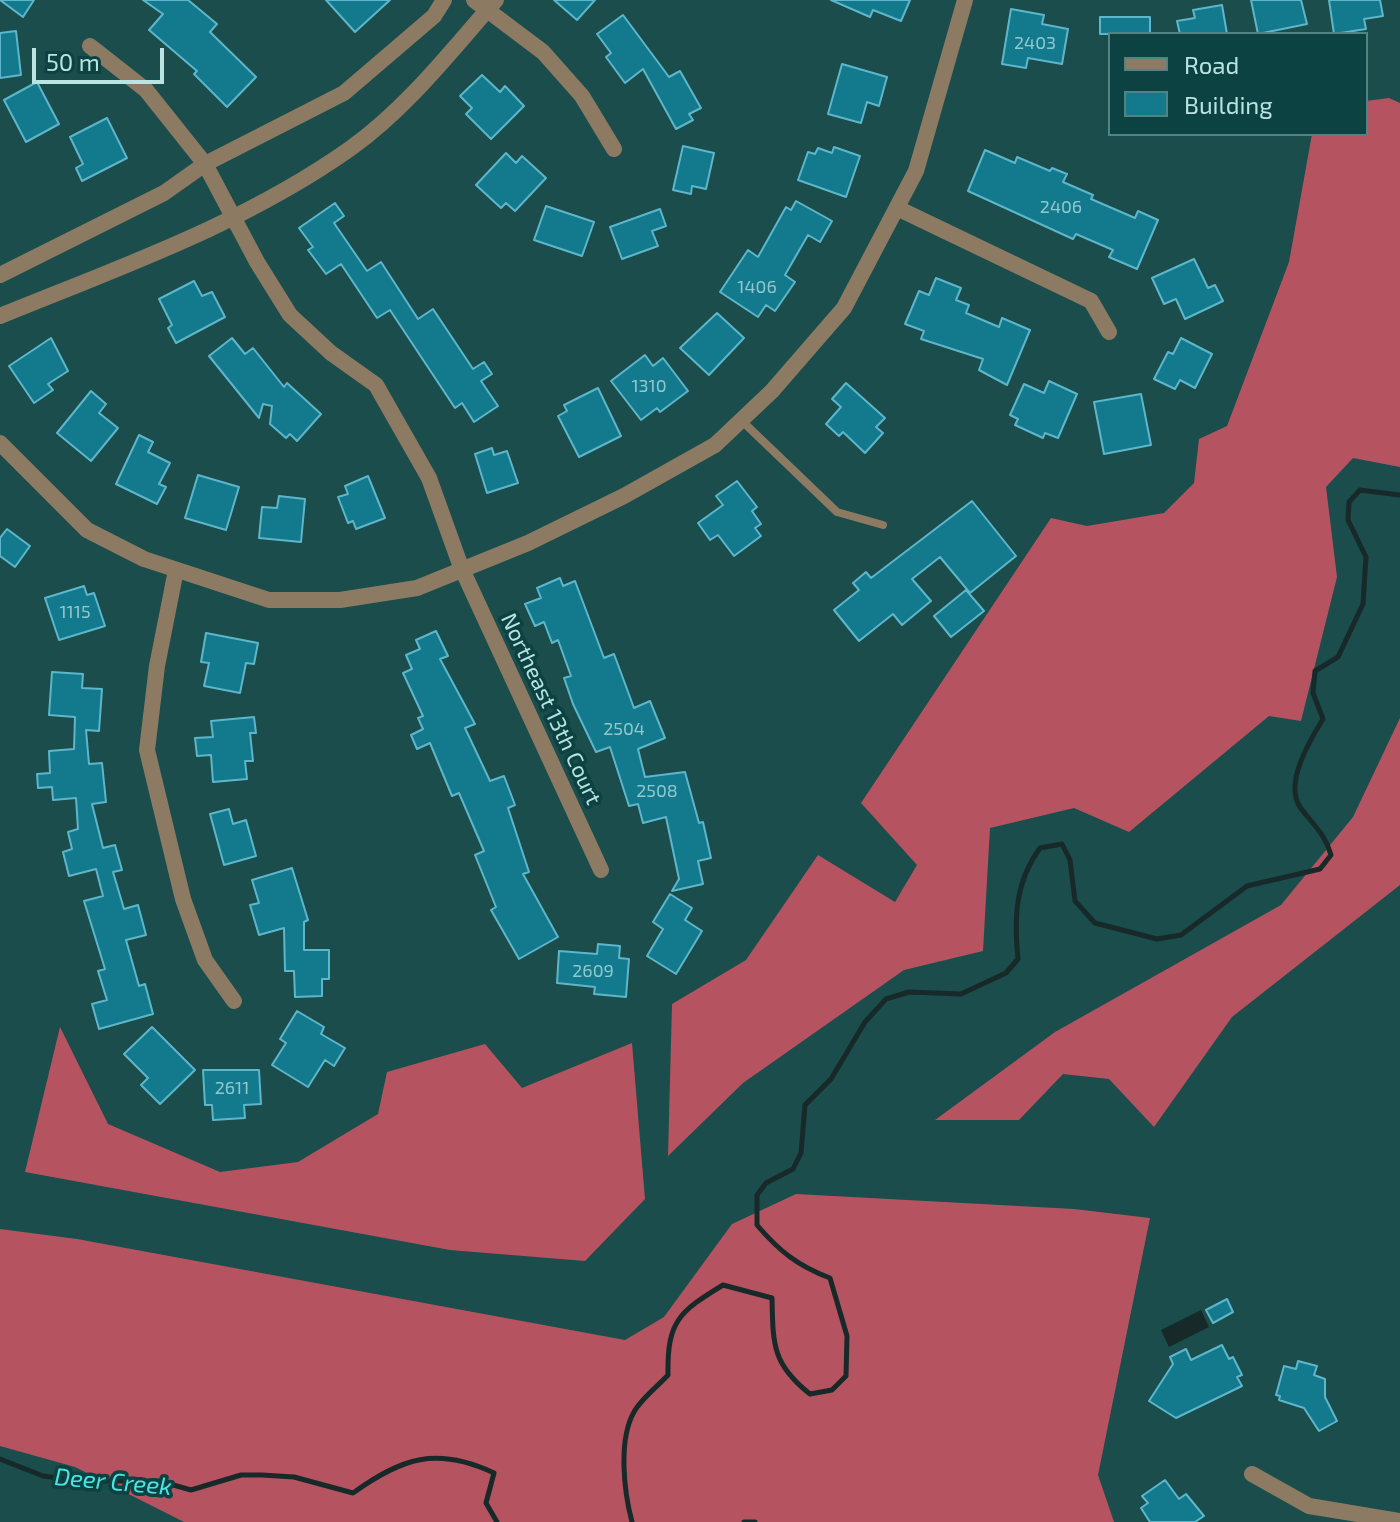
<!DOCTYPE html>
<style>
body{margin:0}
#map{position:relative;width:1400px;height:1522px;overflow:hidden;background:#1a4d4c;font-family:"Exo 2",sans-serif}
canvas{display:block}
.legend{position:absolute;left:1108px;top:32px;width:260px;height:104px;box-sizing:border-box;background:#0c4242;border:2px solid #518382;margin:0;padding:10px 14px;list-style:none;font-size:24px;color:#b9e4e2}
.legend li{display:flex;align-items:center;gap:16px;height:40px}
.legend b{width:40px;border:2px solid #518382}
.scale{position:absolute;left:32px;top:48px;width:132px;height:36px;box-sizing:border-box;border:4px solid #b9e4e2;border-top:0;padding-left:10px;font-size:24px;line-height:28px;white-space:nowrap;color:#b9e4e2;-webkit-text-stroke:6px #0c4242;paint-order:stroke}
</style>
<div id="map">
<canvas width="1400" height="1522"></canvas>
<ul class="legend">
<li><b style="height:10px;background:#8c7a63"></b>Road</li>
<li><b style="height:22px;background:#13798c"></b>Building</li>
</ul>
<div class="scale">50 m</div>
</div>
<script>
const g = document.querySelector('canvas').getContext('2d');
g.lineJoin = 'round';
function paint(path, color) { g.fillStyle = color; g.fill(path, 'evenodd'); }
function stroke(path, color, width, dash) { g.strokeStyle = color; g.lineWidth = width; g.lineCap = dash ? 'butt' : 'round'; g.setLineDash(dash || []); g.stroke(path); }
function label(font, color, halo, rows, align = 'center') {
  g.font = font + ' "Exo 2",sans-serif'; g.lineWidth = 7; g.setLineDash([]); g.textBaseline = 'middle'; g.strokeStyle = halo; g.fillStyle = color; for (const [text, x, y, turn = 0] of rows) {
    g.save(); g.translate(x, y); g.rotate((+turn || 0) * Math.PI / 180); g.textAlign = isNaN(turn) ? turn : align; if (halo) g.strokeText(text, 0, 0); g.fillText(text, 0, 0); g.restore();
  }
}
const forest = new Path2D(`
 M1389,98L1400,103V467L1353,458L1326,487L1337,577L1301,721L1269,716L1129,832L1074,808L990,828L983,951L904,970L743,1083L668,1156L672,1004L746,960L818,855L895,902L917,865L861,803L1051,518L1087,526L1164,513L1194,483L1199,439L1227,426L1289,262L1312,134H1366V101Z
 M1400,718V885L1232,1017L1154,1127L1109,1079L1063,1074L1019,1120H935L1055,1032L1281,905L1353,817Z
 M60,1027L108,1124L220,1172L298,1162L378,1114L387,1072L485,1044L522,1088L632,1043L645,1199L585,1261L450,1250L25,1172Z
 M796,1194L1074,1209L1150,1218L1098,1475L1114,1522H184L75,1467L0,1446V1229L77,1239L625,1340L664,1317L732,1224Z`);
const water = new Path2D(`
 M1201,1310L1209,1327L1169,1347L1161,1330Z`);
const stream = new Path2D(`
 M0,1459L43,1476L80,1481H159L191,1490L241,1475H262L294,1477L353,1493C402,1458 436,1446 494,1473L486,1503L497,1522
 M632,1522C624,1492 618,1440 634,1412C641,1399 658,1386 668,1375C667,1321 679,1312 723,1285L772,1298C773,1344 772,1364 810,1394L832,1390L846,1376L847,1336L830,1278C798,1266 779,1251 757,1225V1195L766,1183L793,1169L801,1153L805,1105L831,1079L865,1022L886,999L909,992L961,994L1006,973L1018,959C1014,918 1015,882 1040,848L1062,844L1070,860L1075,901L1095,923L1157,939L1181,935L1247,886L1320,869L1331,855C1325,833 1312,824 1300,807C1284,783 1310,740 1323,719L1313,693L1315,671L1338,657L1363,604L1366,557L1348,520L1349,502L1360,490L1400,495
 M744,1522H755`);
const building = new Path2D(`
 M0,0H34L23,17Z
 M143,0H188L217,24L210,32L256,77L227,107L194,74L197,71L149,30L163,14Z
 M326,0H390L355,32Z
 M554,0H595L577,20Z
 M831,0H910L901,21L873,10L870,17Z
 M1251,0H1301L1307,24L1258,34Z
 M1329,0H1380L1383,16L1364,19L1366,29L1334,34Z
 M1222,5L1227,34H1180L1177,21L1195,18L1193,10Z
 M1011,9L1044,15L1042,24L1068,29L1062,64L1028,58L1026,68L1002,64Z
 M623,15L669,77L680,71L701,108L689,114L693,120L676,129L643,69L625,83L606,57L611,53L597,34Z
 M1100,17H1150V34H1100Z
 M16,31L21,75L0,78V33Z
 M842,64L887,77L879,106L867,102L861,123L828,114Z
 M482,75L500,92L505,86L524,106L491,139L466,114L472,108L460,96Z
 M37,82L59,124L26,142L4,100Z
 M107,118L127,158L82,181L76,168L83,164L70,137Z
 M683,146L714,153L706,189L692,186L691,194L673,190Z
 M834,147L860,156L846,197L798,180L808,152L815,154L818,148L832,153Z
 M985,150L1015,163L1017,157L1050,171L1052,168L1067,174L1063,182L1093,195L1091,199L1135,218L1138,211L1158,220L1137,269L1109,257L1113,250L1076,234L1073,239L968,191Z
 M506,153L516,163L522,156L546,178L515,211L506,203L501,208L476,185Z
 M796,201L832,221L820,242L808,235L785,275L795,282L775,311L766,305L758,317L720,292L748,250L758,257L786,207L791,210Z
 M335,203L344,216L334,223L367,271L381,262L418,319L433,309L473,369L484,362L492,374L481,381L498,406L474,422L462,403L455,408L390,310L377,318L341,264L326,274L308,250L313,247L299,228Z
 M546,206L594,222L582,256L534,240Z
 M660,209L666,226L652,231L658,246L622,259L610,227Z
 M1194,259L1208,288L1215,285L1223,301L1185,319L1176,299L1164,304L1152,278Z
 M936,278L961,288L956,300L969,305L966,313L999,327L1002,318L1030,330L1007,385L979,370L983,359L921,339L924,331L905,324L919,291L929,295Z
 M194,281L202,296L212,292L225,317L176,343L168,328L172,325L159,299Z
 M717,313L744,338L709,375L680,348Z
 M51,338L68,371L48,384L53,390L34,403L9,366Z
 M232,338L245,354L253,348L284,387L287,383L321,414L297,441L290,434L286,438L270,424L272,406L263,404L259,418L209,356Z
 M1181,338L1212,354L1195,388L1180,380L1175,389L1154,379L1168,352L1173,354Z
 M645,355L653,366L663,358L688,391L660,412L657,408L641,420L611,381Z
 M1049,381L1077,394L1058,438L1045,433L1043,438L1015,425L1018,419L1010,415L1024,384L1044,393Z
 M846,383L885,418L876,427L883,433L865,453L843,432L839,436L826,424L841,407L832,399Z
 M598,388L621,436L579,457L558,416L567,411L564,405Z
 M91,391L106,404L99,413L118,428L91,461L57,433Z
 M1141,394L1151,445L1104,454L1094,402Z
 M139,435L153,442L148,452L170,463L159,484L166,487L157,504L116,484Z
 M492,448L494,455L507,451L518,483L487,493L475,454Z
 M198,475L239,487L226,530L185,518Z
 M368,476L385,518L356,529L353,521L348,523L338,497L348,494L345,486Z
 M737,481L757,507L752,511L761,524L755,528L761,536L734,556L718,535L710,540L698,523L723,505L716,496Z
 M279,496L305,499L301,542L259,538L262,507L277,508Z
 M972,501L1016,556L970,593L940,557L912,579L931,601L902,625L893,614L859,641L834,610L859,590L853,583L866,572L871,578Z
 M7,529L30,546L15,567L0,556V538Z
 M560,578L563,586L575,581L604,658L614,654L634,708L650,701L665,738L638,749L645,777L685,772L699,823L703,822L711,858L698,861L703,884L672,891L679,879L666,817L643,823L638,804L629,806L610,747L596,752L573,704L564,678L571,676L558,640L552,643L544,622L535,626L525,604L541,598L537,588Z
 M84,586L87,595L94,593L105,626L59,640L45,598Z
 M966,590L984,611L951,637L934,616Z
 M436,631L448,656L440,659L475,724L465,728L490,781L504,776L515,805L508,808L529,872L523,874L558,937L519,959L491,910L496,907L475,855L484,851L459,793L452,796L430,743L417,749L411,735L423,729L418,718L423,716L403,673L412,669L406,655L420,649L416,640Z
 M206,633L258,643L254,664L246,663L240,693L204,686L209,663L201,662Z
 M52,672L83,674L82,688L102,689L99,731L86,730L89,764L102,763L106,802L92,804L103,848L115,845L122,870L113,872L124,909L138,905L146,935L126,940L139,986L145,984L153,1014L99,1029L92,1004L107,1000L98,971L105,969L84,901L103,896L96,869L69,876L63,852L72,849L68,832L78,829L76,798L53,800L52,787L38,788L37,774L50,773L49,751L74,749L75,717L49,715Z
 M254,717L256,733H250L253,761H245L247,779L213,782L211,755L197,756L195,738L213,737L211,721Z
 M229,809L233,824L246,820L256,856L224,865L210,814Z
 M292,868L308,920L304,922V950H329V979H322V996L295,997L294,971H285L284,928L259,935L250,905L259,903L252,880Z
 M670,894L692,908L685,920L702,931L676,974L647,956L663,929L653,922Z
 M598,944L620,946L619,958L629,959L626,997L594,994L595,987L557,983L559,951L597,954Z
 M297,1011L324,1027L321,1034L345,1048L334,1066L325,1060L308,1087L272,1065L286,1043L280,1039Z
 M152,1027L195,1070L160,1104L141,1085L148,1078L124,1054Z
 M203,1070H259L261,1104L244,1105L245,1118L213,1120L212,1105H205Z
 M1227,1299L1233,1312L1213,1323L1206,1310Z
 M1222,1345L1229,1359L1233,1357L1242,1375L1237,1377L1242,1386L1176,1418L1149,1401L1173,1364L1170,1357L1186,1349L1191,1360Z
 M1298,1361L1317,1366L1314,1375L1325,1379V1397L1337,1421L1319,1431L1304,1408L1279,1400L1280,1396L1276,1395L1284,1366L1296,1369Z
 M1165,1480L1179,1499L1186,1494L1204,1516L1195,1522H1150L1141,1508L1148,1503L1142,1496Z`);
const service = new Path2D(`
 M742,421L837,512L883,525`);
const minor = new Path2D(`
 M474,0L543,52L582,96L614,149
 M90,46L146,90L205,164L257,262L290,315L331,353L376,385L429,478L461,567L601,870
 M897,208L1091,301L1109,332
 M0,275L164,193L205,164L344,93L434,16L444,0
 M0,316C120,267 244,224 351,148C407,108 451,51 496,0
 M0,443L87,530L144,559L269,600H340L417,588L528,543L624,496L715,445L772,391L844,308L916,171L965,0
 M176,570L157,666L147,750L183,899L205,960L234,1001
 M1252,1474L1309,1506L1400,1521`);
const numberNames = [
 ["2403",1035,43],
 ["2406",1061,207],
 ["1406",757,287],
 ["1310",649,386],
 ["1115",75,612],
 ["2504",624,729],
 ["2508",657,791],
 ["2609",593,971],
 ["2611",232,1088]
];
const streetNames = [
 ["Northeast 13th Court",551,709,65]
];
const waterNames = [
 ["Deer Creek",113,1482,5]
];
paint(forest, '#b55460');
paint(water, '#172a29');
stroke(stream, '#172a29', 5);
paint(building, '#13798c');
stroke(building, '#5eb6ca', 2);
stroke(service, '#8c7a63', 8);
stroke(minor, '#8c7a63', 16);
label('18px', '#90c9cc', null, numberNames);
label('22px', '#b9e4e2', '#0c4242', streetNames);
label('italic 24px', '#4de3e2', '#0c4242', waterNames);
</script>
